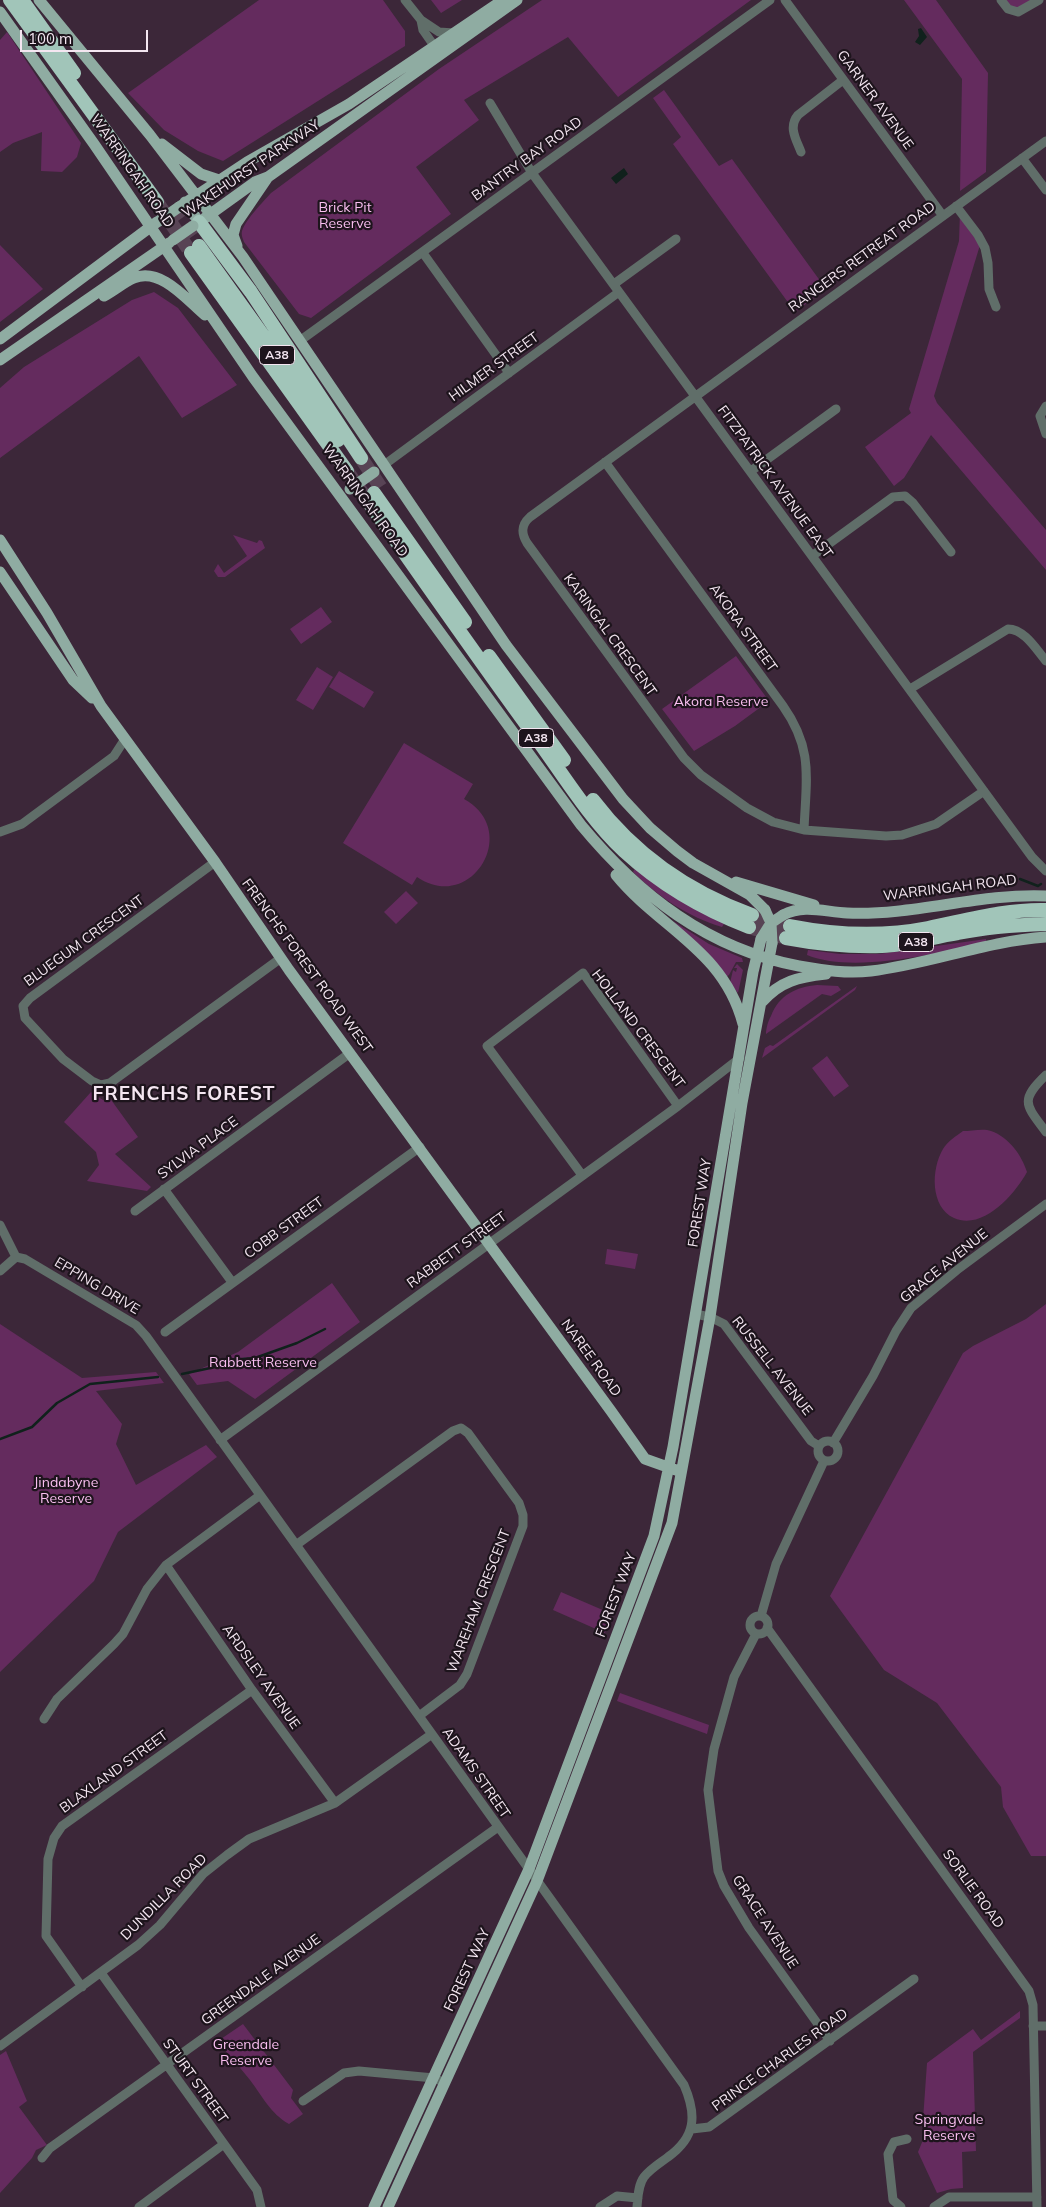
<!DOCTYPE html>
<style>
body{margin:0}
#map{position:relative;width:1046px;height:2207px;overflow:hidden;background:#3c2739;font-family:Mulish,sans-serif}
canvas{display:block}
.scale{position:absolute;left:20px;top:30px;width:128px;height:22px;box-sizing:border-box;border:2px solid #f4e6f1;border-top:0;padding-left:6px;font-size:15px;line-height:18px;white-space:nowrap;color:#f4e6f1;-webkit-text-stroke:4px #1d141c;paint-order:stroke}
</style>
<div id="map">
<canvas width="1046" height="2207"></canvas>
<div class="scale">100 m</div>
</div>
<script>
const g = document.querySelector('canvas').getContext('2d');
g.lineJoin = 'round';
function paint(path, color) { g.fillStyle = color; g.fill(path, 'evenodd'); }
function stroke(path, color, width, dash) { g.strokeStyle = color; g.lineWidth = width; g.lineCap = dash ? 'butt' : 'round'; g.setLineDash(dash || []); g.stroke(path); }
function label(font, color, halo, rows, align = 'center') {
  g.font = font + ' Mulish,sans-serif'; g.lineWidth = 4.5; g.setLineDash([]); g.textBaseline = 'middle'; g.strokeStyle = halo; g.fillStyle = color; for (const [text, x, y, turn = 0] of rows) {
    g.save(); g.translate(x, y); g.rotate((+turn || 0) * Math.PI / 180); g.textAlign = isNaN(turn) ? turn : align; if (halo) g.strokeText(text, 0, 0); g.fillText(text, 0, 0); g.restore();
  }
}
const green = new Path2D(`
 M259,0H383L405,31V46L223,161L198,151L164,130L128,93Z
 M431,0H462L441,13Z
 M542,0H751L618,97L568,37L464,100L479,120L416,167L451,214L311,318L299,314L244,242C243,239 241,235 242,231C246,219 263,202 271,193L439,69Z
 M904,0H936L988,73L986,172L960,191L962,79Z
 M1005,0H1034L1018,9L1010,6Z
 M7,32L81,143L77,157L62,172L41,171L42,132L13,143L0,152V40Z
 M664,90L719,166L732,159L826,289L795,312L673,144L681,137L653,98Z
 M960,212L980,245L934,396L937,403L1046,530V570L931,435L904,478L894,486L865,447L911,413L909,409L959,241Z
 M0,245L43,289L0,322Z
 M154,292L178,308L237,385L182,418L139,356L0,458V388L24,367L132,300Z
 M233,535L257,543L259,540L262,541L265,548L225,577H218L214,571L218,564L224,573L247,556Z
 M321,607L332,622L301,644L290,629Z
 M736,656L769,701L735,726L694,751L662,709Z
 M317,667L333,677L313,710L296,700Z
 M339,671L374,692L364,708L329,687Z
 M404,743L473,784L464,799C522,831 471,914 417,877L412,885L343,843Z
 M635,868L724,924L722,927C688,917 659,897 633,872Z
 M406,891L418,903L396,924L384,912Z
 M673,921L709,944L742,958L743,962H736L729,975L726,977Z
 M986,939V943C938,953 853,974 807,955L808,950L840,954H879Z
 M737,964L743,970L738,993L730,983L733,970L736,972L737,968H734Z
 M817,985L838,986L841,990L831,996L822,994L766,1034C766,1029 768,1021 771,1016C779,995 796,987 817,985Z
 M857,986L855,990L762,1058L765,1048L770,1045L773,1046Z
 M827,1056L849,1086L834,1097L812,1068Z
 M91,1092L103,1100L109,1097L138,1137L115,1154L151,1187L147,1191L87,1181L99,1165L96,1152L64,1122Z
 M963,1131C971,1131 984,1128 991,1131C1009,1137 1022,1156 1027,1172C1015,1194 983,1231 954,1218C930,1207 931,1169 943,1149C947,1142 956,1136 963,1131Z
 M607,1249L638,1254L635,1269L605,1264Z
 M332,1283L360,1322L255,1399L228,1381L197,1385L189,1374L238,1352Z
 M1046,1304V1856H1031L1003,1807L1001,1787L937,1703L884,1670L830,1596L963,1353L973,1346L1026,1319Z
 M0,1324L82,1378L156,1372L164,1383L96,1391L122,1424L116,1444L136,1485L206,1445L217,1457L118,1532L94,1581L0,1672Z
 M561,1592L612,1614L605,1633L553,1610Z
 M620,1693L709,1725L707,1734L617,1701Z
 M1020,2011V2018L973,2052L976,2151L962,2152L963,2188L951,2189L937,2193L918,2152L923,2140L922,2134L927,2063L973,2029L981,2040Z
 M243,2024L293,2090L291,2098L303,2114L289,2124C270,2113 263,2097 250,2080C240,2067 228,2055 218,2041Z
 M6,2051L27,2101L19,2107L47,2145L36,2150L32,2158L0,2193V2055Z`);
const water = new Path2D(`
 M921,28L927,37L920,45L915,42L919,36L918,29Z
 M624,168L628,174L616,184L611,178Z`);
const stream = new Path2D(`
 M1020,879L1038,886L1041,884
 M182,1374L215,1367L230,1360L255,1358L297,1343L325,1329
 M0,1439L32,1427L57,1403L90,1384L158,1377`);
const highwayTunnel = new Path2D(`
 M157,202L191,253
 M172,208L199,246
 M361,458L383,491
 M347,471L368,501
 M752,915L790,926
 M749,927L786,938`);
const minor = new Path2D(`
 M405,0L421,20L423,30L437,50
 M785,0L943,216
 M1001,0L1008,9L1018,12L1039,0
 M421,20L439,32L454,33
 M490,103L532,173L1032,857L1046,871
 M801,152C796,139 788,127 798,115L843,80
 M1022,158L1046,190
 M956,206L978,235L985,248L988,263L989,289L996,307
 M423,253L509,373
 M614,284L676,239
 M301,340L770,0
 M1046,406L1040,416L1046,434
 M605,462L783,706C814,750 806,779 804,830
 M384,465L619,292
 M751,471L836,409
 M812,556L893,497L905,496L913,503L951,552
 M910,689L1008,629C1024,629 1036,649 1046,661
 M984,791L936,824L902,835L886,836L804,830L773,822L747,808L701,775L684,758L527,543C521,533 521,525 530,517L1046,141
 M0,832L22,824L114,756L125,739
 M215,862L30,998L23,1006L25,1018L63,1059L92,1081L101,1085L110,1083L281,958
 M1046,1075C1019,1101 1026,1105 1046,1132
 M582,1175L487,1046L583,973L678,1106
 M164,1189L232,1282
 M135,1211L350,1053
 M0,1225L16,1257
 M0,1271L16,1257L25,1259L136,1325L146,1336L684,2085C697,2115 696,2137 668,2157C660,2163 650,2169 644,2177C638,2185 638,2197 637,2207
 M695,1314L710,1317L724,1324L811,1441L819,1446
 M165,1332L420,1147
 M220,1440L678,1106L740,1058
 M818 1451a10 10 0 1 1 20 0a10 10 0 1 1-20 0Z
 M833,1443L873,1376L896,1331L911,1308L957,1270L1046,1204
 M296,1545L453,1431L461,1428L468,1433L519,1503L523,1515V1526L467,1674L460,1685L419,1716
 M166,1565L252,1690L335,1803
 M750 1625a9 9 0 1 1 18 0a9 9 0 1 1-18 0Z
 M761,1616L776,1564L824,1461
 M767,1628L1029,1991L1033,2005L1037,2207
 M756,1634L734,1677L714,1749L708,1790L718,1871L724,1886L749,1928L830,2041
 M44,1719L57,1699L114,1644L123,1634L147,1589L166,1565L259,1496
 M101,1973L257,2190L261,2207
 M82,1987L46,1936L48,1859L54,1838L62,1826L252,1690
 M1033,2026H1046
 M0,2046L138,1945L160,1925L203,1874L227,1855L249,1839L335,1803L432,1734
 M303,2101L344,2073L359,2071L434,2078L445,2083
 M692,2129L709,2127L914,1979
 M42,2158L50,2148L498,1827
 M139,2207L224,2144
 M600,2207L617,2196L638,2198
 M901,2207L893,2200L888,2154L894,2142L907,2139
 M934,2207L949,2197H1037`);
const major = new Path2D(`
 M39,0L150,135L243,257L506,645L623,799L650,828L677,851L693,863L750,895L765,910
 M0,12L94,144L253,377L581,825C639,895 708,949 799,966C823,970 846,974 871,971C930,964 986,941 1046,937
 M162,144L201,174L219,180
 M185,202L199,222
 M179,207L247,162L349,104L503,0
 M205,218L255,182L268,177L517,0
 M237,246L233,235L236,224L268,177
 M104,296C114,291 124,282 134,278C161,267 187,300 205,315
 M0,339L157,222
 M0,360L169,243
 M0,540L47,613L101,706L215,862L289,970L611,1411L645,1459L676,1470
 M0,572L73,680L92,698
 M616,875C659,928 724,950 743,1024
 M736,882L814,905
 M783,915C804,904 825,912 847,913C914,916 979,893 1046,896
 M762,1002C780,981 799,977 826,974
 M374,2207L529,1869L654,1536L673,1447L753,972L761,939
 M388,2207L537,1881L672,1523L710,1317L742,1103L772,943`);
const highway = new Path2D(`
 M10,0L157,202
 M22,0L74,73
 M199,222L251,292L361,458
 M199,246L338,440
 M191,253L347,471
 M374,493L465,622
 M368,501C425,582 481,663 540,743C565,778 592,821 624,851C661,885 702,909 749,927
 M489,656L564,760
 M593,800C634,854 688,892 752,915
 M790,926C836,935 882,937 928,928C968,920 1005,909 1046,910
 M786,938C818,944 850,947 882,946C908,945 932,937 958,933C987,927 1016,925 1046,924`);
const majorBridge = new Path2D(`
 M159,221L179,207
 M173,240L193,226
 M350,489L374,472
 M765,910L771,923L772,943
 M761,939L771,923L783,915`);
const shields = [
 [277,355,35],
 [536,738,35],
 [916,942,35]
];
const shieldNames = [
 ["A38",277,355],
 ["A38",536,738],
 ["A38",916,942]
];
const streetNames = [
 ["GARNER AVENUE",875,100,54],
 ["BANTRY BAY ROAD",527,159,-36],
 ["WAKEHURST PARKWAY",251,169,-34],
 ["WARRINGAH ROAD",132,171,55],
 ["RANGERS RETREAT ROAD",862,257,-36],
 ["HILMER STREET",494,367,-36],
 ["FITZPATRICK AVENUE EAST",775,482,54],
 ["WARRINGAH ROAD",365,501,54],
 ["AKORA STREET",743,628,54],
 ["KARINGAL CRESCENT",610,635,54],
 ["WARRINGAH ROAD",950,888,-7],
 ["BLUEGUM CRESCENT",84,941,-36],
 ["FRENCHS FOREST ROAD WEST",307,966,54],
 ["HOLLAND CRESCENT",638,1029,53],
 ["SYLVIA PLACE",198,1148,-36],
 ["FOREST WAY",700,1203,-81],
 ["COBB STREET",284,1228,-36],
 ["RABBETT STREET",457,1250,-36],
 ["GRACE AVENUE",944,1266,-39],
 ["EPPING DRIVE",97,1286,31],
 ["NAREE ROAD",591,1358,54],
 ["RUSSELL AVENUE",772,1366,52],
 ["FOREST WAY",616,1595,-69],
 ["WAREHAM CRESCENT",479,1601,-69],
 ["ARDSLEY AVENUE",261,1677,55],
 ["BLAXLAND STREET",114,1772,-36],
 ["ADAMS STREET",476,1773,55],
 ["SORLIE ROAD",973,1889,54],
 ["DUNDILLA ROAD",164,1897,-45],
 ["GRACE AVENUE",765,1922,57],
 ["FOREST WAY",467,1970,-65],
 ["GREENDALE AVENUE",261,1980,-36],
 ["PRINCE CHARLES ROAD",780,2060,-36],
 ["STURT STREET",195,2081,54]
];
const parkNames = [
 ["Brick Pit",345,208],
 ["Reserve",345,224],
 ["Akora Reserve",721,702],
 ["Rabbett Reserve",263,1363],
 ["Jindabyne",66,1483],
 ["Reserve",66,1499],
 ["Greendale",246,2045],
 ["Reserve",246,2061],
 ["Springvale",949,2120],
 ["Reserve",949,2136]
];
const districtNames = [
 ["FRENCHS FOREST",184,1094]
];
paint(green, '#642b5e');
paint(water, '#10211c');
stroke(stream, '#10211c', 2.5);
stroke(highwayTunnel, '#584455', 14, [14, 7]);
stroke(minor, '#606e69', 9);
stroke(major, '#8faca2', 11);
stroke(highway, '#a1c5b9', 14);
stroke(majorBridge, '#8faca2', 11);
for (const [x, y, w] of shields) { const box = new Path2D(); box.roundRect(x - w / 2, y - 9.5, w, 19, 4); g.fillStyle = '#1d141c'; g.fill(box); stroke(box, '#f4e6f1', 1); }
label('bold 12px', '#f4e6f1', null, shieldNames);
label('14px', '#f4e6f1', '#1d141c', streetNames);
label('14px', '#fabff1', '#1d141c', parkNames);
g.letterSpacing = '1px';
label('bold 19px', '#f4e6f1', '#1d141c', districtNames);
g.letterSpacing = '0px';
</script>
